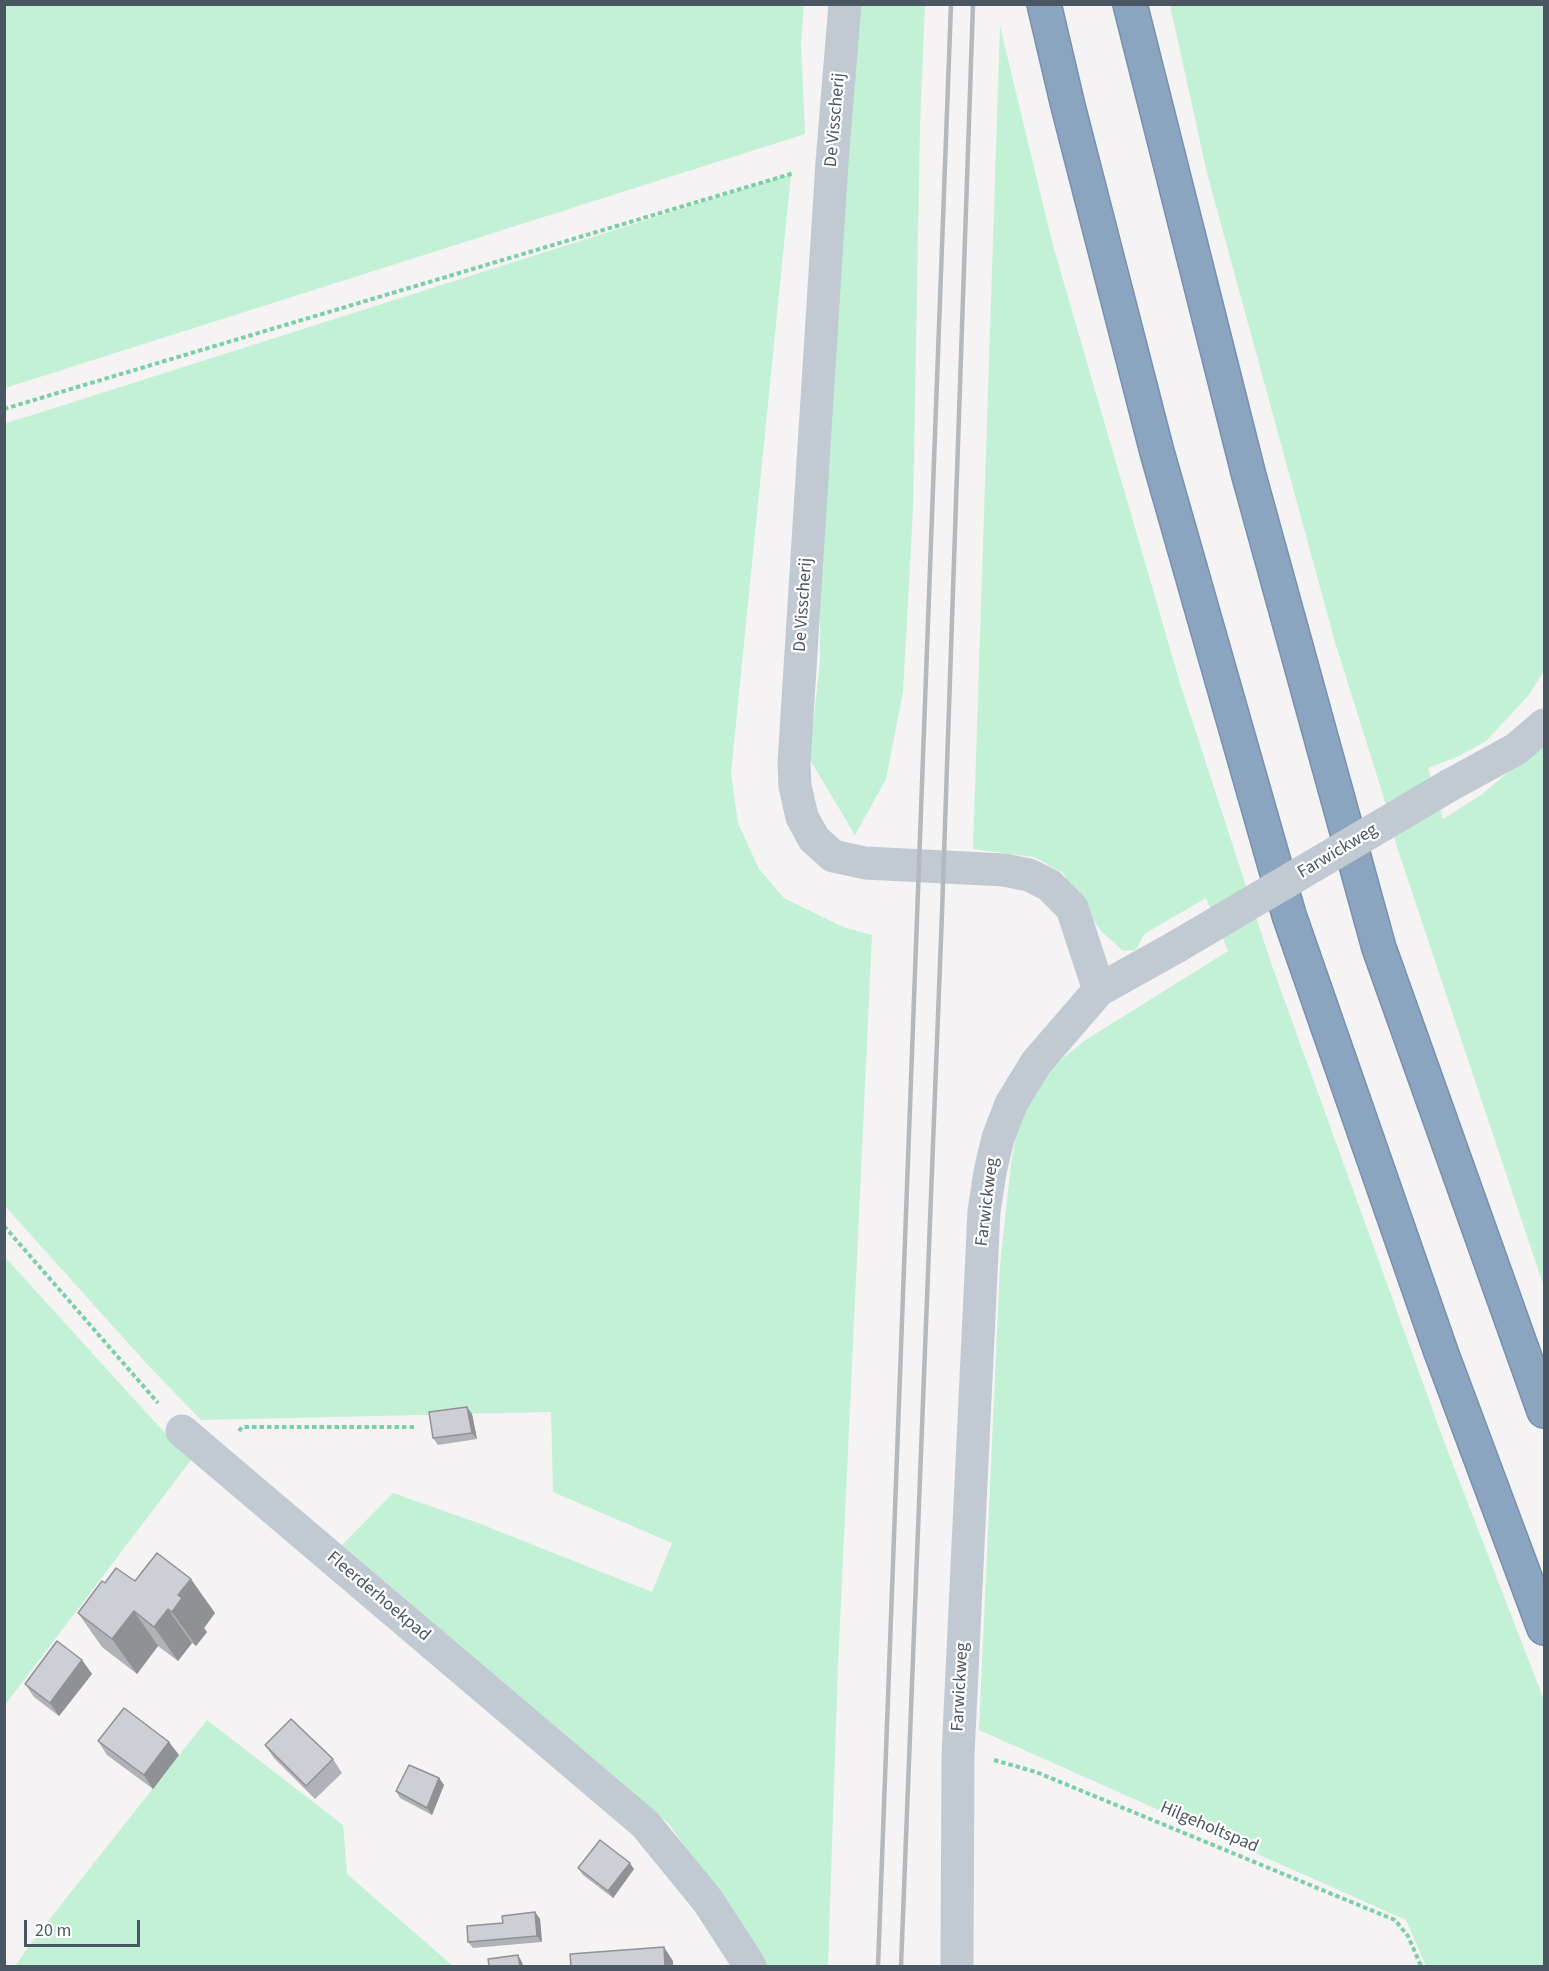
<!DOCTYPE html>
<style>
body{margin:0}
#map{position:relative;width:1549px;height:1971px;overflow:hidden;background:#f5f3f3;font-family:"Source Sans 3",sans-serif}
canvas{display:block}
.frame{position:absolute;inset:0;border:6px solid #4a5661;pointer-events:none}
.scale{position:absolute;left:24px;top:1920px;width:116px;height:27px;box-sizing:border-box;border:3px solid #4a5661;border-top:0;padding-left:8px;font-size:18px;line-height:21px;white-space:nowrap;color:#4a5661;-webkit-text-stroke:4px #fff;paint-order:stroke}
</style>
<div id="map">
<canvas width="1549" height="1971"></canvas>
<div class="frame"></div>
<div class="scale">20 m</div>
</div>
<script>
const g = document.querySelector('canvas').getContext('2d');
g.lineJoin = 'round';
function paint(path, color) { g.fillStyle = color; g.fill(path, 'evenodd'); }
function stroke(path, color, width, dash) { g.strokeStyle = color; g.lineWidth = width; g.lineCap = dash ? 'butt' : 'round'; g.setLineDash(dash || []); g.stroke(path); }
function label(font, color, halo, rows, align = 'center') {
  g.font = font + ' "Source Sans 3",sans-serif'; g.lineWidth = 4.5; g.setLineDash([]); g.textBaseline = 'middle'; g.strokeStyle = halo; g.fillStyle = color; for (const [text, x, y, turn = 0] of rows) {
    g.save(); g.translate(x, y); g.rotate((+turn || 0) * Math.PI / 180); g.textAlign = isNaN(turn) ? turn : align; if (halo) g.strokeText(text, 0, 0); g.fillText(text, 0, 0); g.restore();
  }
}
const green = new Path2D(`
 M5,4L804,5L801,43L805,134L5,388Z
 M859,5H925L920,127L913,510L903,692L886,779L855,835L809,758L820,662V553Z
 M1170,5H1544V671L1528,696L1486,741L1459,756L1428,768L1443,819L1481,795L1512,769L1544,746V1287L1397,847L1383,795L1335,642L1207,173Z
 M1000,26L1052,242L1180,683L1271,963L1445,1444L1544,1700V1966H1426L1406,1920L979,1730L1000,1265L1011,1164L1021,1107L1044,1074L1084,1041L1228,951L1206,898L1144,934L1136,950L1123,951L1102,932L1079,900L1063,873L1034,857L973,849Z
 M791,174L731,773L738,823L759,869L784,898L843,927L872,935L838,1665L828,1966H763L670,1825L342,1545L393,1493L478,1523L652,1592L672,1543L553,1492L551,1412L201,1420L146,1363L5,1206L4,424Z
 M4,1256L152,1419L191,1460L5,1705Z
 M207,1720L343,1825L347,1874L453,1966H15L37,1935Z`);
const path = new Path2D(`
 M4,409L794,173
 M4,1226L158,1403
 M239,1431L242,1427H415
 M994,1760L1036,1772L1395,1920L1408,1936L1421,1966`);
const minor = new Path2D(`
 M845,4L832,162L794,763L795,786L802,817L814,839L833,856L865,863L1004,870L1029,875L1049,885L1072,908L1099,990
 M1450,785L1516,749L1544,725
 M182,1431L645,1824L708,1901L750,1966
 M957,1966L958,1755L984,1211L990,1172L998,1138L1011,1104L1036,1063L1099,990L1176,947`);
const highway = new Path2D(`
 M1044,4L1068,106L1157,452L1289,915L1441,1352L1544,1628
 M1130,4L1249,476L1379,948L1544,1411`);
const rail = new Path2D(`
 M878,1966L951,4
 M901,1966L942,913L973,4`);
const minorBridge = new Path2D(`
 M1176,947L1450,785`);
const wall = new Path2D(`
 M467,1407L472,1414L477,1439L438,1445L433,1438Z
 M135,1581L215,1613L204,1628L207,1632L196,1646L192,1643L178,1661L158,1646L137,1674L102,1647L78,1613L105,1583Z
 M82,1660L92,1674L59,1716L34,1697L25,1684Z
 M98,1741L179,1755L153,1789L107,1755Z
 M265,1745L333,1759L342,1773L315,1799L274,1758Z
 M439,1778L444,1785L432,1815L400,1798L396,1791Z
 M578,1868L634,1869L613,1898L583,1875Z
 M535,1912L540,1919L542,1942L473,1948L468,1942L503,1923Z`);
const shadedWall = new Path2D(`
 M467,1407L472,1414L477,1439L472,1433Z
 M191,1579L215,1613L204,1628L207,1632L196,1646L172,1612L178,1595Z
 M168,1609L192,1643L178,1661L154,1627Z
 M134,1611L158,1646L137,1674L112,1639Z
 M82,1660L92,1674L59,1716L50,1703Z
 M169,1742L179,1755L153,1789L144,1775Z
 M439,1778L444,1785L432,1815L427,1808Z
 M630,1863L634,1869L613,1898L608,1891Z
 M535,1912L540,1919L542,1942L537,1936Z
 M664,1947L673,1961V1966H665Z
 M518,1955L522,1962L523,1966H520Z`);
const building = new Path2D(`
 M467,1407L472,1433L433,1438L429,1412Z
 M157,1553L191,1579L178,1595L182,1598L172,1612L168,1609L154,1627L134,1611L112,1639L78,1613L102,1581L105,1583L116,1568L135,1581Z
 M57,1641L82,1660L50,1703L25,1684Z
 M124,1708L169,1742L144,1775L98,1741Z
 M291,1719L333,1759L306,1786L265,1745Z
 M409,1765L439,1778L427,1808L396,1791Z
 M600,1840L630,1863L608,1891L578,1868Z
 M535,1912L537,1936L468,1942L467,1926L503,1923L502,1916Z
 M664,1947L665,1966H571L570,1954Z
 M518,1955L520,1966H489L488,1959Z`);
const streetNames = [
 ["De Visscherij",836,120,-85],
 ["De Visscherij",804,605,-86],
 ["Farwickweg",1338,852,-31],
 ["Farwickweg",988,1202,-83],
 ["Fleerderhoekpad",378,1597,40],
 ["Farwickweg",961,1687,-87],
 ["Hilgeholtspad",1209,1828,23]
];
paint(green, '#c3f1d5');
stroke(highway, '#7690ad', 36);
stroke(path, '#7ad0a6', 4, [4.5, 3]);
stroke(minor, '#c1cad2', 33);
stroke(highway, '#8ba5c1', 33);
stroke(rail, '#b5b8bd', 4.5);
stroke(minorBridge, '#c1cad2', 33);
paint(wall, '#b0b2b7');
paint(shadedWall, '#909195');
paint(building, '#cdcfd5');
stroke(building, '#909195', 1.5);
label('18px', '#4a5661', '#fff', streetNames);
</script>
